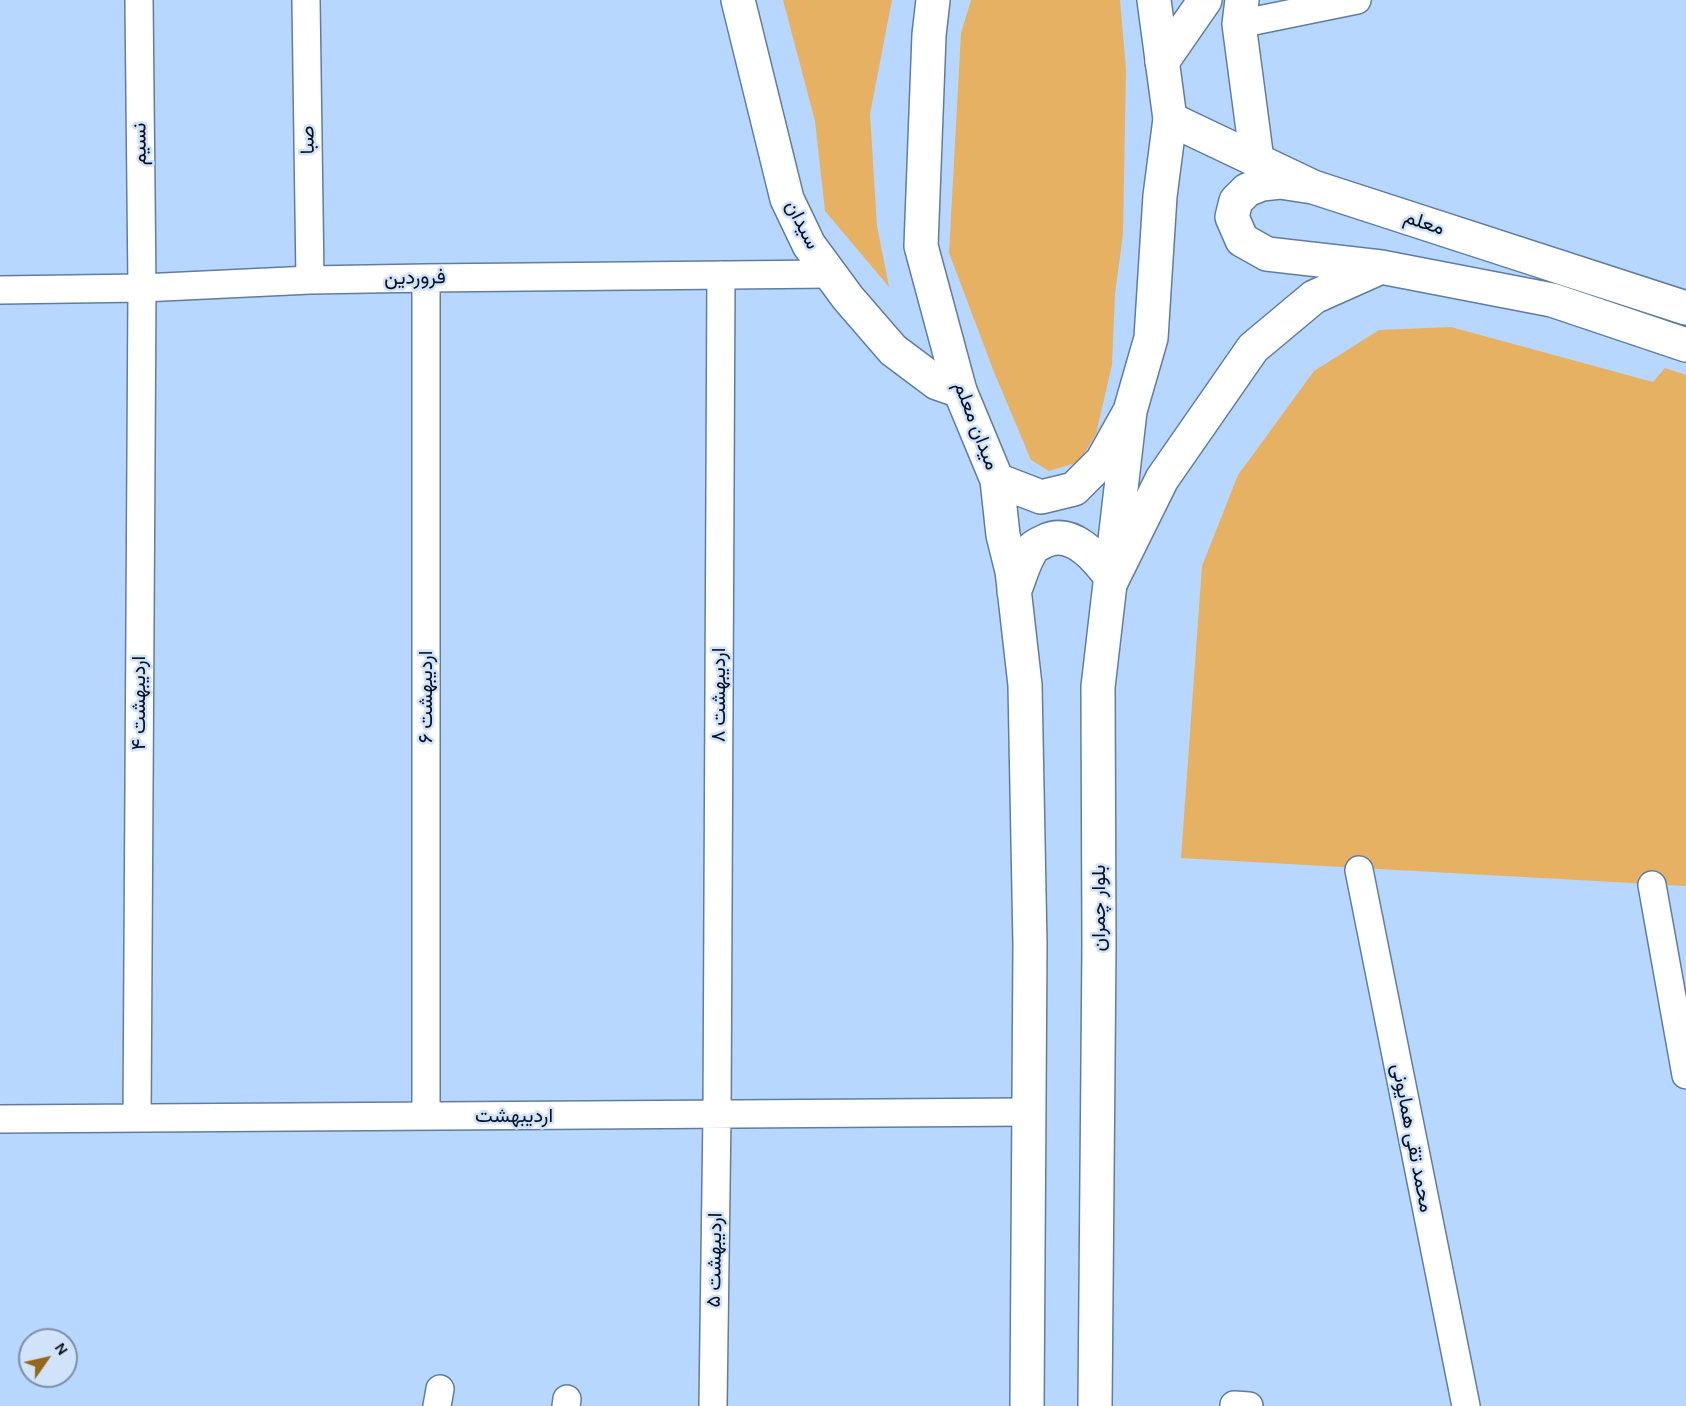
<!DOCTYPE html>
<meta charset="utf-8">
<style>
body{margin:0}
#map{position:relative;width:1686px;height:1406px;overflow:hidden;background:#b7d7ff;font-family:Karla,sans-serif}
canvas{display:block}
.north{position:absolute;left:18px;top:1328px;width:60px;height:60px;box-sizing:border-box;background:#d0e3fb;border:2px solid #7f8fa3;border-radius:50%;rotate:56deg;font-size:16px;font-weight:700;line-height:24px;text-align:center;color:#06101e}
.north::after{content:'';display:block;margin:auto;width:21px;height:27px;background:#976717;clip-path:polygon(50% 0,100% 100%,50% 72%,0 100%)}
</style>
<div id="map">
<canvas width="1686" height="1406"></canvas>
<div class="north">N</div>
</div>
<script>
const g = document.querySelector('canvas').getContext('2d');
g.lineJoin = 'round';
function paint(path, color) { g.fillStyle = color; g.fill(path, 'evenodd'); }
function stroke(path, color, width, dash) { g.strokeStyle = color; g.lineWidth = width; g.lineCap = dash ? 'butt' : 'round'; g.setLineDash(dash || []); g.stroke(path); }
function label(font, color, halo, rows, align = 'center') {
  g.font = font + ' Karla,Vazirmatn,sans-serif'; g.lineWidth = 5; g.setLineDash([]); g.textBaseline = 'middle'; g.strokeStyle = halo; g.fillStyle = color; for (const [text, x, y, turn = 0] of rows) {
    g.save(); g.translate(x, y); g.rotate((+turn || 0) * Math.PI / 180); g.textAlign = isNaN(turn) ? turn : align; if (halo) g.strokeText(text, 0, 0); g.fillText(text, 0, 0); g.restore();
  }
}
const green = new Path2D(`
 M783,0H892L870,114L877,226L889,287L825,211L815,121Z
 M971,0H1120L1126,69L1123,234L1115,294L1112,365L1096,434L1079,462L1049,471L1031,460L994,372L949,253L961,33Z
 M1451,327L1653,382L1665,368L1686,375V886L1181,858L1202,566L1238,475L1314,371L1379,330Z`);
const minor = new Path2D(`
 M306,0L310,280
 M1239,24L1357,0
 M426,278V1116
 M0,290L142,288L310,280L426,278L830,274
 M1359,870L1466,1406
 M1652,885L1686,1075
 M137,1118L142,288L139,0
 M0,1119L1029,1112
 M1234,1405L1249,1406
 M437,1406L440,1389
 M566,1406L567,1399
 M713,1406L717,1114L721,275`);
const tertiary = new Path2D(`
 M1242,0L1239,24L1257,160
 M1162,62L1205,0`);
const secondary = new Path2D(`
 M738,0L787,199L809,245L848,298L893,350L937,383L960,391
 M1170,119L1313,187L1686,308
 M1313,187L1280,182L1262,184L1247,190L1236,201L1232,217L1242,240L1267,254L1381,267L1552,300L1686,345
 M1111,582L1162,479L1253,348L1314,297L1379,268`);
const primary = new Path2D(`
 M933,0L929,35L921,246L960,391L997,480L1003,535L1012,571L1025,685L1030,945L1027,1406
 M997,480L1041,497L1074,489L1102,461L1130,411L1151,338L1160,196L1170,119L1154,0
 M1014,592C1020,578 1024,560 1033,548C1036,545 1041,543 1045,541C1072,528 1096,557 1110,576
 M1095,1406L1099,946L1098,687L1130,411`);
const streetNames = [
 ["صبا",308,140,-91],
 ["نسیم",140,144,-91],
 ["معلم",1424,223,18],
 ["سیدان",802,225,63],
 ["فروردین",415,278,-1],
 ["میدان معلم",976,426,69],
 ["اردیبهشت ۸",719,695,-90],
 ["اردیبهشت ۶",426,697,-90],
 ["اردیبهشت ۴",139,703,-90],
 ["بلوار چمران",1099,908,-90],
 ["اردیبهشت",514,1116],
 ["محمد تقی همایونی",1412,1138,79],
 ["اردیبهشت ۵",715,1260,-89]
];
paint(green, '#e7b164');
stroke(minor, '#607da1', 30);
stroke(tertiary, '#607da1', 36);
stroke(secondary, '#607da1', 36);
stroke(primary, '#607da1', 36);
stroke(minor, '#fff', 27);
stroke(tertiary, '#fff', 33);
stroke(secondary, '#fff', 33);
stroke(primary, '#fff', 33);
label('20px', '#06101e', '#d0e3fb', streetNames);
</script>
